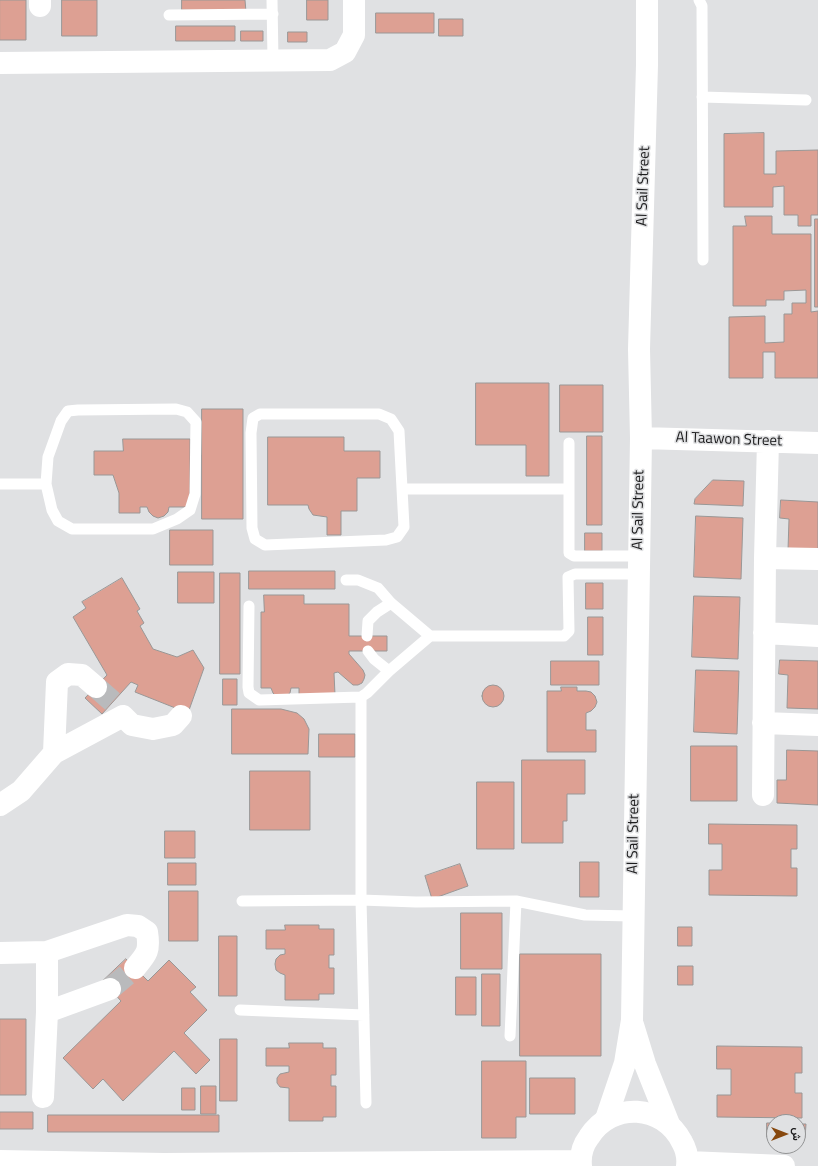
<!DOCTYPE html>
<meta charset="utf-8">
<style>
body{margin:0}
#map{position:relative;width:818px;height:1166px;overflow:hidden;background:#e0e1e3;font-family:"Titillium Web",Vazirmatn,sans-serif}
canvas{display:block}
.north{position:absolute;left:766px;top:1114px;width:40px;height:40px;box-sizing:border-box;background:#e0e1e3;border:1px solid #929394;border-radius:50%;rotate:90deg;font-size:11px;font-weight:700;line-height:16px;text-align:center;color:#1d1d1e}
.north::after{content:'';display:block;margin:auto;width:14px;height:18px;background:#87480e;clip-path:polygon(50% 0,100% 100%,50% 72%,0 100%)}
</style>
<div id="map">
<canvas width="818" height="1166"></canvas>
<div class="north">ش</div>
</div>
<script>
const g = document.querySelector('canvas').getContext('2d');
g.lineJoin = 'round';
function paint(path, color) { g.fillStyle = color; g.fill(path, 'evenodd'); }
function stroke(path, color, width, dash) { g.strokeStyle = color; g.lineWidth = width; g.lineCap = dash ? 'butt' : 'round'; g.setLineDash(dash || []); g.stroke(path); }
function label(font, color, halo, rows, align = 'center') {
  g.font = font + ' "Titillium Web",sans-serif'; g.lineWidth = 3; g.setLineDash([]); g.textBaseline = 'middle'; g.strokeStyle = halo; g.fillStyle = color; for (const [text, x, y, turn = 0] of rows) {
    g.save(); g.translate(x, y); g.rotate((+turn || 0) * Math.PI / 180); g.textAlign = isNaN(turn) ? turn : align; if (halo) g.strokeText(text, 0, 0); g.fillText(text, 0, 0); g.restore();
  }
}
const building = new Path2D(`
 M0,0H26V40H0Z
 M62,0H97V36H62Z
 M182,0H245L246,12L182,10Z
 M307,0H328V20H307Z
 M376,13H434V33H376Z
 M439,19H463V36H439Z
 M176,26H235V41H176Z
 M241,31H263V41H241Z
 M288,32H307V42H288Z
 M764,133V174H776V151L818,150V215H811V226H798V215H784V186L773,187V207H724V134Z
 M745,216H772V234H811V312L818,311V378H775V352H763V378H729V317L765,316V343L784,342V314H792V303H806V290L784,291V300H766V306H733V226H746Z
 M815,219H818V307H815Z
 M476,383H549V476H526V445H476Z
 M560,385H603V432H560Z
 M202,409H243V519H202Z
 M587,436H602V525H587Z
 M268,437H344V451H380V478H357V511H341V535H327V517L313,515L309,509L308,505H268Z
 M123,439H190V507H169L168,512L164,516L158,518L153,516L149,512L147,507H140V513H119V493L113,475H94V451H123Z
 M713,480L744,481L743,506L694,504L695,499Z
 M781,500L818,502V551L788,550L789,519L780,518Z
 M696,516L743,518L741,579L694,577Z
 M170,530H213V565H170Z
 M585,533H602V551H585Z
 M249,571H335V589H249Z
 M178,572H214V603H178Z
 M220,573H240V674H220Z
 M122,578L140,609L137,611L144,623L140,626L153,649L177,657L193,650L204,668L188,713L135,692L138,685L131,682L102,714L85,698L107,675L73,617L86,608L82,602Z
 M586,583H603V609H586Z
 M264,595H304V604H349V636H387V651H349V654L363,670L365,675L364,679L362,683L358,685H353L338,672L334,673L335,695H299V688H291L290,693L286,696H276L273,693L271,688H261V612H264Z
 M694,596L740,597L738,659L692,657Z
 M588,617H603V655H588Z
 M780,660L818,661V709L787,708L788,675L779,674Z
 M551,661H599V685H551Z
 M696,670L739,671L737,734L694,732Z
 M223,679H237V705H223Z
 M482 696a11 11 0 1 1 22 0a11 11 0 1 1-22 0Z
 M561,687H577V691H586L591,692L595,696L597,702L595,707L591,711L586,713V730H596V752H547V691H561Z
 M232,709H281L297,713L304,719L309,729L308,754H232Z
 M319,734H355V757H319Z
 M691,746H737V801H691Z
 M787,750L818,751V805L777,803V780H786Z
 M522,760H585V794H567V821H563V843H522Z
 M250,771H310V830H250Z
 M477,782H514V849H477Z
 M709,824L797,825V849H791V868H797V896L709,895V870H722V844H709Z
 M165,831H195V858H165Z
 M580,862H599V897H580Z
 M168,863H196V885H168Z
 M460,864L468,886L432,899L425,876Z
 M169,891H198V941H169Z
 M461,913H502V969H461Z
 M285,925H319V929H334V955H329V968H334V994H319V1000H285V975L280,973L276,970L275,964L276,959L280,955L285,954V949H266V930H285Z
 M678,927H692V946H678Z
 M219,936H237V996H219Z
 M520,954H601V1056H520Z
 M126,959L148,981L169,960L196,987L190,992L207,1010L184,1033L210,1060L196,1074L174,1051L123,1101L103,1079L93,1089L63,1058L121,1001L103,981Z
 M678,966H693V985H678Z
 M482,974H500V1026H482Z
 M456,977H476V1015H456Z
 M0,1019H26V1095H0Z
 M220,1039H237V1101H220Z
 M289,1043H323V1048H336V1075H331V1086H336V1117H323V1121H289V1088L280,1087L277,1083V1078L280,1074L289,1072V1066H266V1048H289Z
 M717,1046L802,1047V1073H795V1093H802V1118L717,1117V1095H731V1069H717Z
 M482,1061H526V1117H516V1138H482Z
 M530,1078H575V1114H530Z
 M201,1086H216V1114H201Z
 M182,1088H195V1110H182Z
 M0,1112H33V1129H0Z
 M48,1115H219V1132H48Z
 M767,1123H774V1137H767Z
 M798,1124H806L805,1138H798Z`);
const streetTunnel = new Path2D(`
 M96,687L113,702
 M110,989L135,968`);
const lane = new Path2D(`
 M272,0L273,60
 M699,0L702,6L703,260
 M169,15L273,14
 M702,97L806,100
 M176,409L187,412L196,422L195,494L190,510L177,519L153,529H72L58,521L52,510L46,484L48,457L61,421L68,411L78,410Z
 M260,414H379L391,419L399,431L404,527L397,537L386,540L265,545L255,539L252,528L251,433L253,418Z
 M569,443V553L574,556H638
 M0,484H46
 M403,489H569
 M346,580H358L378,588L391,603L430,636H564L569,631L568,577L575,574H638
 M249,606L248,687L249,693L259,700L361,697L367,693L389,671L430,636
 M367,636L368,621L377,612L391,603
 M368,651L374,659L389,671
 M361,697V900L366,1103
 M242,901L361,900L416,902L516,901L585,915L632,916
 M240,1010L364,1015
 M510,1036L516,901`);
const street = new Path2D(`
 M40,0V6
 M0,63L330,60L345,52L354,35V0
 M641,438L818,443
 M765,558L818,559
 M764,633L818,636
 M763,723L818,725
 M54,753L57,682L68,674L82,675L96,687
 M763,795L765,558L768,441
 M0,805L21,791L54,753L123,716L132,725L153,729L173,725L181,716
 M0,953L47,952
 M47,1012L110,989
 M633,1025L645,1064L669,1124
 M43,1097L47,1012V952L127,925L138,926L147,932C150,951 147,954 135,968
 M606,1119L625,1063L632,1020L641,438L639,349L647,65V0`);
const secondary = new Path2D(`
 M0,1161L164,1164L580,1161
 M688,1162L784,1166
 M581,1166C580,1156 583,1145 589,1137C612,1101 663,1104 682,1142C686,1149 688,1158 687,1166`);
const streetNames = [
 ["Al Sail Street",644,186,-88],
 ["Al Taawon Street",729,440,2],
 ["Al Sail Street",639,510,-89],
 ["Al Sail Street",634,834,-89]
];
paint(building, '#dda093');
stroke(building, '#999796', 1);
stroke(streetTunnel, '#b9babc', 22, [22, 11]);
stroke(lane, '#fff', 11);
stroke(street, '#fff', 22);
stroke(secondary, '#fff', 22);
label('15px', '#1d1d1e', '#e0e1e3', streetNames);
</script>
